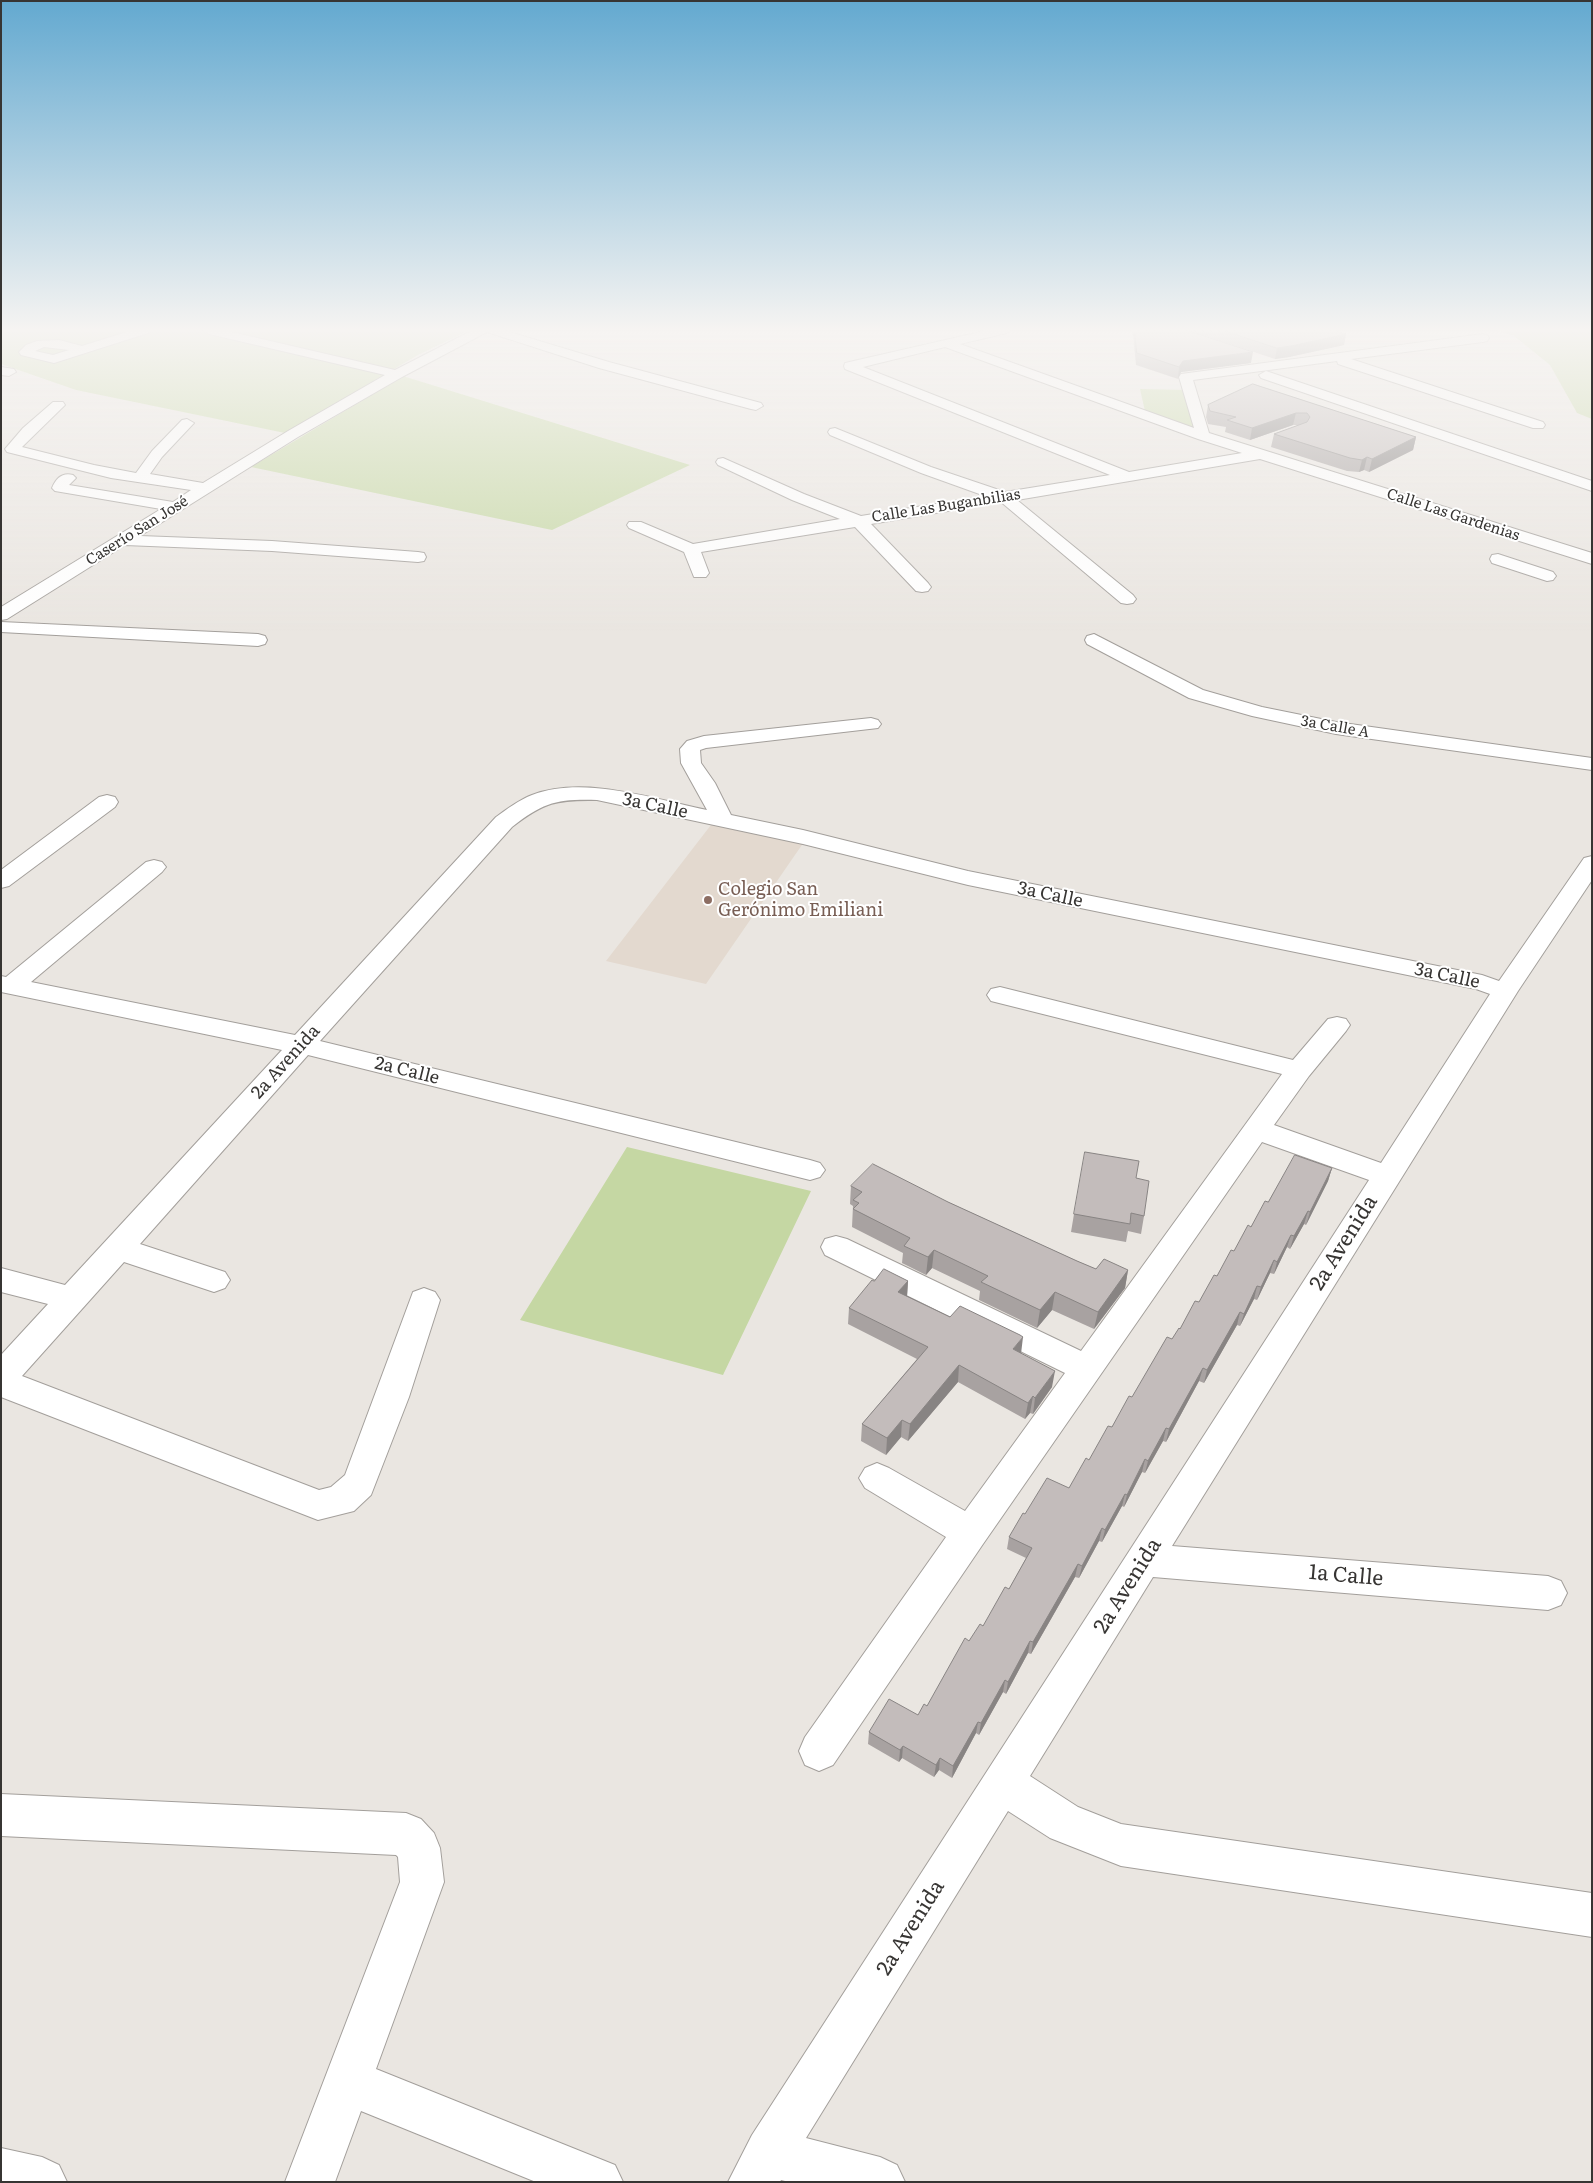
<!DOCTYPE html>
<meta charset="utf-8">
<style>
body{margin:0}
#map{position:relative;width:1593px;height:2183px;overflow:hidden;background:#eae6e1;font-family:Literata,serif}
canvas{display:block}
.frame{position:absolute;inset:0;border:2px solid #373533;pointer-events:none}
</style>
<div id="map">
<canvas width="1593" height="2183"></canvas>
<div class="frame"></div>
</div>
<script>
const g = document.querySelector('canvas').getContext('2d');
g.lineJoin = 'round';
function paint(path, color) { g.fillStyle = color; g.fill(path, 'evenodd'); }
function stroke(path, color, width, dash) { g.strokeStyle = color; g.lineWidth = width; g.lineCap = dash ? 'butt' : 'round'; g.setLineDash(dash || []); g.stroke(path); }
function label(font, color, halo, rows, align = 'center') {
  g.font = font + ' Literata,serif'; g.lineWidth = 4; g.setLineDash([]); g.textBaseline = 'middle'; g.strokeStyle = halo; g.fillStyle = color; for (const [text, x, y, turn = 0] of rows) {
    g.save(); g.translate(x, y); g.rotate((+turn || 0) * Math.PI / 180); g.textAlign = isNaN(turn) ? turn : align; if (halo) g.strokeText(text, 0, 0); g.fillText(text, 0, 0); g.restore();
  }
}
const built = new Path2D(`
 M714,821L806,839L706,984L606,961Z`);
const green = new Path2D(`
 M1,330H470L418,355L285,433L76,390L1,364Z
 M1495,330H1592V419L1577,413L1550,365L1513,335Z
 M403,376L690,465L552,530L251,467Z
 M1140,389L1189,390L1203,436L1146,416Z
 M627,1147L811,1191L723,1375L520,1320Z`);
const minor = new Path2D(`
 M133,330H150L148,333L54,363L21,355L19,352L26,345L37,341L59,340L82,346ZM44,347L69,350L53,355L35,351Z
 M203,330H223L395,370L473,330H503L609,362L761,403L763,406L756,410L751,409L599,368L487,332L402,377L298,437L140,536L272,541L418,552L424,553L426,557L424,561L418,562L272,551L125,545L7,619L1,620V607L161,509L55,491L52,488C56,478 63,472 73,475L76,478L69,485L173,502L191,490L111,478L7,452L5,449L23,428L53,402H63L65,405L22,447L94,465L136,473L152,451L182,420L187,419L194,423L162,457L150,474L203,483L288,431L385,375L209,334Z
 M989,330H1009L1007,333L960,344L1194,428L1179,377L1181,374L1483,334L1487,335L1489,338L1487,341L1483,342L1351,359L1543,422L1545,425L1543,428H1533L1338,364L1337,361L1193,380L1209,433L1592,553V564L1260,459L1017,500L1133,595L1136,599L1133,603L1127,604L1121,603L1001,502L871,524L928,583L931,587L928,591L922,592L916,591L855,527L701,552L709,573L706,577H694L684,552L629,528L627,525L629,522H641L693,544L840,519L792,500L718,465L716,462L718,459L723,458L804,494L861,516L985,496L921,473L830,435L828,432L830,429L835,428L931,467L1005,492L1110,475L845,369L844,366L845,363ZM945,347L1198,439L1242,453L1129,472L863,367Z
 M1,367L14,369L16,372L9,376L1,375Z
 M1266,371L1592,481V491L1261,378L1259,375Z
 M1498,554L1553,572L1556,576L1553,580L1547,581L1492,563L1490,559L1492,555Z
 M1,622L258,634L265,636L267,640L265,644L258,646L1,632Z
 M1094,634L1203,690L1262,707L1336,722L1592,758V770L1336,734L1252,716L1189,698L1087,644L1085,640L1087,636Z
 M871,718L878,720L881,724L878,728L706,748L700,750L701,763L715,783L731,815L803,830L968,871L1482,975L1499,981L1584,858L1592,856V880L1518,991L1172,1546L1548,1576L1561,1581L1567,1593L1561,1605L1548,1610L1153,1577L1030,1776L1078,1807L1121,1824L1592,1893V1937L1121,1866L1050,1838L1008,1811L806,2138L880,2157L897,2165L905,2182H789L781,2180L780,2182H728L752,2135L1369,1180L1262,1142L983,1544L833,1765L819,1771L805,1765L799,1751L805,1737L946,1537L865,1488L859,1478L865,1468L877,1463L889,1468L965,1511L1065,1373L825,1255L821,1247L825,1239L836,1236L847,1239L1081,1351L1282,1074L991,1001L987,995L991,989L1000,987L1293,1060L1328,1019L1337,1017L1346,1019L1350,1025L1346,1031L1309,1076L1274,1125L1381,1163L1490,994L1476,989L968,885L803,844L597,800C557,799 544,802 512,827L320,1041L810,1160L820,1163L825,1170L820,1177L810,1180L308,1055L140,1244L225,1272L230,1280L225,1288L214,1292L124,1262L22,1376L319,1490L331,1487L345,1475L413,1292L424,1288L435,1292L440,1300L409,1397L371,1495L354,1511L318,1520L1,1397V1355L48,1304L1,1292V1268L65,1285L282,1050L1,992V976L6,977L146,862L154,860L162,862L166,867L162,872L31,982L295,1035L496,817C507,809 519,800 532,795C584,775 654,799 707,810L681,763L680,749L687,741L704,736Z
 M107,795L115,797L118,802L115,807L9,886L1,888V870L99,797Z
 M1,1794L406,1813L421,1819L434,1833L440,1848L444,1882L376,2069L615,2165L623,2182H536L361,2111L335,2182H285L400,1882L398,1857L396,1855L1,1836Z
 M1,2148L42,2157L59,2165L67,2182H1Z`);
const wall = new Path2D(`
 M1132,330H1186L1251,363L1181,372L1178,379L1136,365L1133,335Z
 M1187,330H1333L1346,334L1344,345L1289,357L1275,359Z
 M1253,384L1416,437L1413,450L1369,472L1364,470L1359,472L1347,471L1271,447L1274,434L1299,425H1293L1250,440L1225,432L1226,427L1208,424L1206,417L1208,405Z
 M1332,1168L1328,1181L1306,1225L1304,1224L1290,1249L1287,1247L1274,1274L1270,1273L1257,1300L1254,1299L1240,1326L1237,1325L1204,1383L1199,1381L1166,1442L1163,1441L1145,1473L1142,1472L1124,1507L1122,1506L1102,1542L1099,1541L1079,1578L1075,1577L1031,1654L1028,1653L1006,1694L1003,1692L979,1735L976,1733L952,1778L939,1770L934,1777L902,1758L899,1762L868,1744L869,1732L918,1715L927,1706L969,1641L983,1626L1009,1589L1026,1558L1007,1549L1009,1537L1025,1514L1069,1488L1089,1460L1172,1339L1180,1329L1199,1302L1234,1251L1268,1202Z
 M1136,1178L1144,1216L1141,1234L1128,1231L1126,1242L1071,1232L1074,1214Z
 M851,1186L948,1202L1077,1261L1096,1269L1128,1270L1125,1288L1094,1329L1052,1310L1037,1328L979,1300L980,1291L932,1268L926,1275L902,1263L903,1253L852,1227L853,1206L850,1204Z
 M874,1281H908L907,1296L1021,1353L1052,1387L1033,1414L1030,1413L1025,1419L958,1382L908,1441L901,1437L886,1455L861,1441L862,1424L917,1359L848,1324L849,1308Z`);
const shadedWall = new Path2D(`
 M1346,334L1344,345L1289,357L1275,359L1277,348Z
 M1253,352L1251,363L1181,372L1178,379L1179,367L1183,361Z
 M1296,413L1293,425L1250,440L1252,428Z
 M1416,437L1413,450L1369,472L1372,459Z
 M1367,457L1364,470L1359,472L1362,460Z
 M1332,1168L1328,1181L1306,1225L1310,1212Z
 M1308,1211L1304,1224L1290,1249L1294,1236Z
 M1291,1235L1287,1247L1274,1274L1277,1262Z
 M934,1250L932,1268L926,1275L928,1257Z
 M1274,1260L1270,1273L1257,1300L1261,1287Z
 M1128,1270L1125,1288L1094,1329L1098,1312Z
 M908,1281L907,1297L898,1292Z
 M1257,1286L1254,1299L1240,1326L1244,1314Z
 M1055,1292L1052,1310L1037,1328L1040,1310Z
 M1240,1312L1237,1325L1204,1383L1207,1370Z
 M1023,1337L1021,1354L1013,1349Z
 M959,1365L958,1382L908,1441L910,1424Z
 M1203,1368L1199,1381L1166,1442L1169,1429Z
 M1055,1371L1052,1387L1033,1414L1035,1398Z
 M1033,1396L1030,1413L1025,1419L1028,1403Z
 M902,1420L901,1437L886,1455L887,1438Z
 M1166,1428L1163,1441L1145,1473L1148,1461Z
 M1145,1459L1142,1472L1124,1507L1127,1495Z
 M1125,1494L1122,1506L1102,1542L1105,1530Z
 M1102,1528L1099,1541L1079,1578L1082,1566Z
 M1078,1564L1075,1577L1031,1654L1033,1642Z
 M1030,1641L1028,1653L1006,1694L1008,1682Z
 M1005,1680L1003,1692L979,1735L981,1723Z
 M978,1722L976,1733L952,1778L953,1766Z
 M903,1746L902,1758L899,1762L900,1750Z
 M940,1758L939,1770L934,1777L936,1765Z`);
const building = new Path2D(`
 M1135,330H1186L1253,352L1183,361L1179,367L1137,353Z
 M1222,330H1333L1346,334L1291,346L1277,348Z
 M1253,384L1416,437L1372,459L1367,457L1362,460L1350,458L1274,434L1307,422L1310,417L1307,413H1296L1252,428L1227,420L1236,417L1210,411L1208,405Z
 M1085,1152L1139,1161L1136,1178L1149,1181L1144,1216L1131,1213L1130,1224L1074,1214Z
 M1295,1155L1332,1168L1310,1212L1308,1211L1294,1236L1291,1235L1277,1262L1274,1260L1261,1287L1257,1286L1244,1314L1240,1312L1207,1370L1203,1368L1169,1429L1166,1428L1148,1461L1145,1459L1127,1495L1125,1494L1105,1530L1102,1528L1082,1566L1078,1564L1033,1642L1030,1641L1008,1682L1005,1680L981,1723L978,1722L953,1766L940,1758L936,1765L903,1746L900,1750L869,1732L889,1699L918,1715L924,1704L927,1706L965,1638L969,1641L980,1624L983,1626L1005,1587L1009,1589L1032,1548L1009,1537L1023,1513L1025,1514L1047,1478L1069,1488L1086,1458L1089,1460L1108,1426L1112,1427L1129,1396L1132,1397L1167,1337L1172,1339L1179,1328L1180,1329L1195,1301L1199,1302L1214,1275L1217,1276L1231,1250L1234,1251L1248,1225L1251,1227L1265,1201L1268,1202Z
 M873,1164L948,1202L1077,1261L1096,1269L1104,1259L1128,1270L1098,1312L1055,1292L1040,1310L981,1282L988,1276L934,1250L928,1257L904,1246L910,1238L853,1209L859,1203L853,1200L862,1192L851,1186Z
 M884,1269L908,1281L898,1292L950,1317L960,1306L1020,1335L1023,1337L1013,1349L1055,1371L1035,1398L1033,1396L1028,1403L959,1365L910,1424L902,1420L887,1438L862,1424L928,1347L849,1308L872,1280L874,1281Z`);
const markers = [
 [708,900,5,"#8d6e63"]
];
const farStreetnames = [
 ["Calle Las Buganbilias",946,506,-9],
 ["Calle Las Gardenias",1453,515,18],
 ["Caserío San José",137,531,-32],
 ["3a Calle A",1335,727,10]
];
const streetNames = [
 ["3a Calle",655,806,12],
 ["3a Calle",1050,895,12],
 ["3a Calle",1447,976,12],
 ["2a Avenida",286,1062,-48],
 ["2a Calle",407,1071,14]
];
const educationNames = [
 ["Colegio San",718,890],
 ["Gerónimo Emiliani",718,911]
];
const nearStreetnames = [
 ["2a Avenida",1344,1243,-58],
 ["1a Calle",1346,1576,5],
 ["2a Avenida",1128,1586,-58],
 ["2a Avenida",911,1928,-58]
];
paint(built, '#e3d9cf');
paint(green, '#c5d7a3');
stroke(minor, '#a39f9b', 2);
paint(minor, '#fff');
paint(wall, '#a8a2a1');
paint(shadedWall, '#888483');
paint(building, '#c3bcbb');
stroke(building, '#888483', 1);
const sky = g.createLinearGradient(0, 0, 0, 635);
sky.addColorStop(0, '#63a9d0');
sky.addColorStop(0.52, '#f6f4f2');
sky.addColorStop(1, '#f6f4f200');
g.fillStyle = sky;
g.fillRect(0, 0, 1593, 635);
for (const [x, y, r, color] of markers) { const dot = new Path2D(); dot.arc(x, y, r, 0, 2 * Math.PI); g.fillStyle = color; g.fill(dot); stroke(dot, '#fff', 2); }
label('15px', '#373533', '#fff', farStreetnames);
label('18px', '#373533', '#fff', streetNames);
label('18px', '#785e54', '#fff', educationNames, 'left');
label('21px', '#373533', '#fff', nearStreetnames);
</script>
